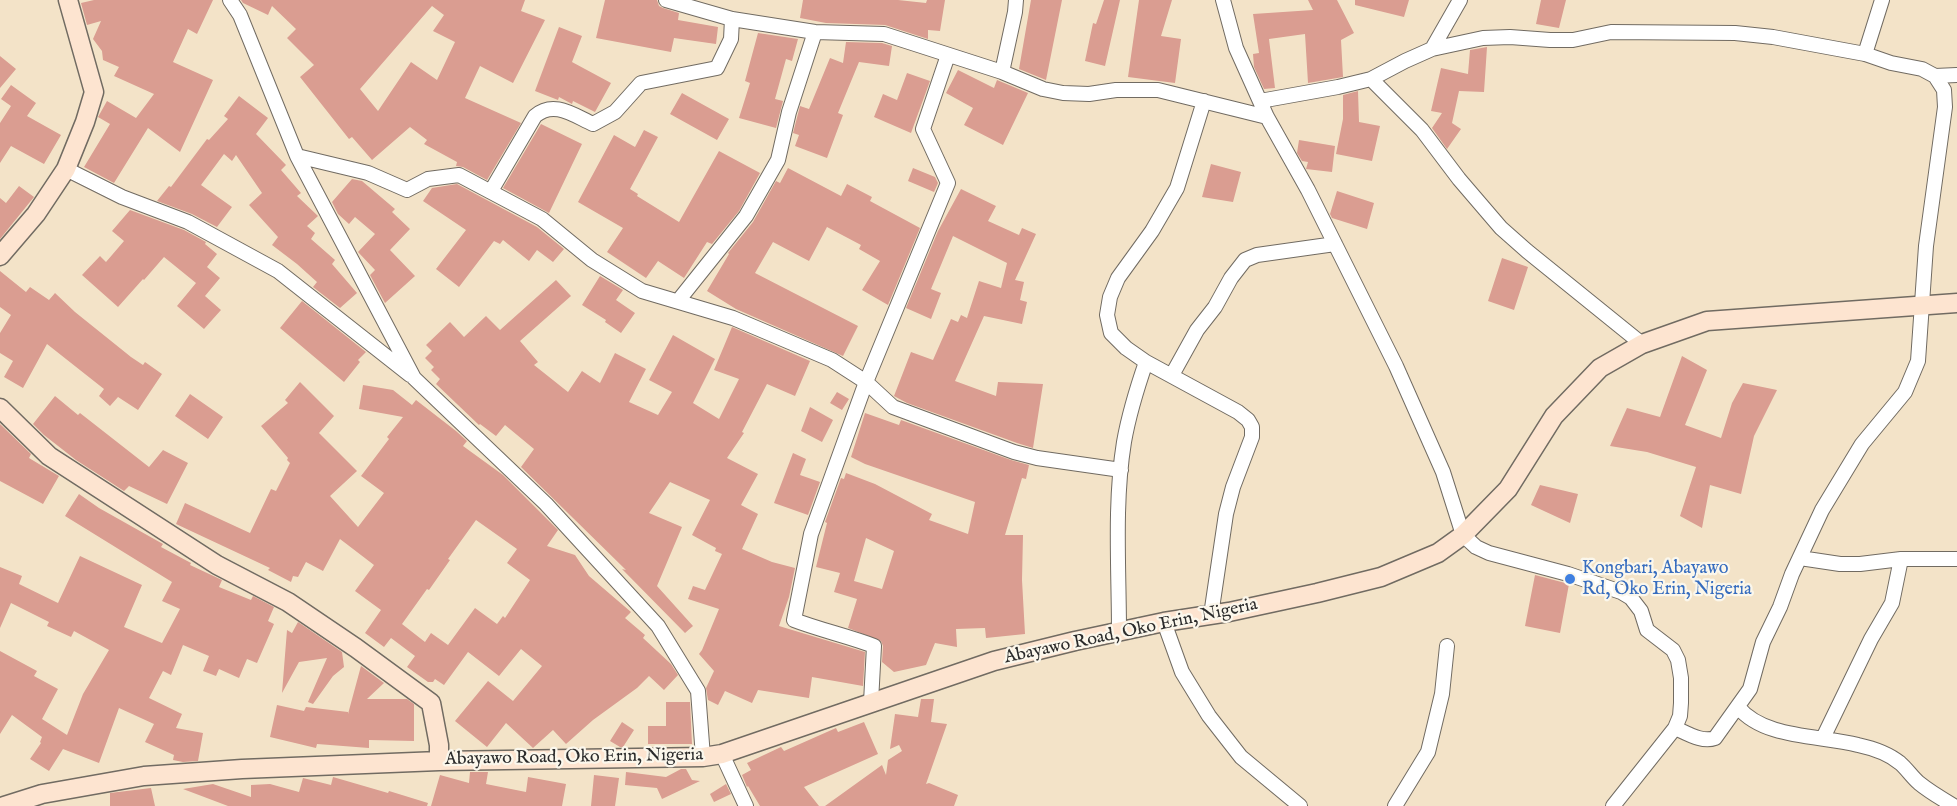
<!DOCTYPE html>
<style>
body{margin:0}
canvas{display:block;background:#f3e3c8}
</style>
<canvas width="1957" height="806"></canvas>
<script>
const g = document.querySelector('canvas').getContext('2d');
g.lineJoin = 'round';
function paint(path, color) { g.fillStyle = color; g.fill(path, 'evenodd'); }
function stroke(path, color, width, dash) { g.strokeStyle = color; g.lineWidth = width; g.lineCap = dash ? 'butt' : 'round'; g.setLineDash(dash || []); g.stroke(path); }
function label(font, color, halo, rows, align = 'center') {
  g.font = font + ' "IM FELL English",serif'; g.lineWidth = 4.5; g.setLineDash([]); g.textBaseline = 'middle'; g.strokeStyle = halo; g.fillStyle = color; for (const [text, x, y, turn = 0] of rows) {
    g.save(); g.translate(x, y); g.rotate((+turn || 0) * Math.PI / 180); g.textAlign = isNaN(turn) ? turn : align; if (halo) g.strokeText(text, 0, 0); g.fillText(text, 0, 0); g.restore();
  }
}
const building = new Path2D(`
 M94,0H213L197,34L188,29L173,62L213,80L180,152L148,128L114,183L84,167L110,124L98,117L107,101L136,118L154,94L114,76L119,67L103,60L102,51L93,39L101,21L87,25L81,3Z
 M241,0H525L521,11L545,20L513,83L480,66L465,98L521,123L487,180L463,167L456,166L457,162L424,144L427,140L410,127L372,160L352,137L349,139L300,77L314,65L287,38L296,29L272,6L268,15L243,3ZM432,6L444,15L433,31L455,42L437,80L411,62L378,111L360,89Z
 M605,0H657L659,6L663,8L679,13L678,20L718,27L716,44L674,38L671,52L596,38Z
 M803,0H898L926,3L927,0H945L940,31L928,30V39L885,25L826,23L800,18Z
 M1031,0H1062L1046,80L1019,69Z
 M1104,0H1120L1105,66L1085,61L1093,23L1096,24Z
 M1139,0H1172L1161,36L1181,39L1175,83L1128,77Z
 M1308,0H1337L1354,33L1341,40L1343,77L1308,83L1305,34L1269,39L1275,88L1264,89L1254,67L1253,54L1259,53L1253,14L1313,10Z
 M1355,0H1409L1404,17L1355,5Z
 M1541,0H1566L1559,28L1536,24Z
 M559,27L582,36L572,62L611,83L595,112L573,101L572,104L559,97L558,100L535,91Z
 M758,33L798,39L792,61L786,59L775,99L783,101L776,128L739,118L750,83L745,81Z
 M846,42L882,43L892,46L889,66L859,62L838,113L843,115L827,158L795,146L799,135L793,133L800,106L809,109L830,58L843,63Z
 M1487,47L1484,92L1459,91L1452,123L1461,129L1447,149L1432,128L1442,113L1431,111L1441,68L1468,74L1470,50Z
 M0,56L16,69L0,88Z
 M958,70L994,88L997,80L1028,93L1003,145L964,125L973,108L946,93Z
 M907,73L930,81L911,133L874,117L883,94L897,100Z
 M11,85L36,103L27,116L61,135L44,164L11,146L0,163V123L11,106L1,99Z
 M1358,91L1359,122L1380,126L1372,161L1336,154L1343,119V95Z
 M682,93L729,119L717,140L670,114Z
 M239,96L268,118L256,134L286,165L281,170L301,193L297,196L318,216L307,226L315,233L311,239L335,260L332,264L357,293L340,308L313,287L317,282L297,264L272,245L278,237L249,205L262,193L236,155L232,161L224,154L201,185L232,207L217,227L192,214L157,201L169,186L171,187L207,139L209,140L228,119L224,116Z
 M541,124L582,144L549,213L503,188Z
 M644,130L658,137L630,189L638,194L637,196L679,222L719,151L760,173L739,211L712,244L707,242L684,278L658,261L646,278L607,252L623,228L578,202L614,135L635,147Z
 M1299,140L1335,146L1332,172L1306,169L1308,162L1302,161L1297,153Z
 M1211,164L1241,172L1233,202L1202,197Z
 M788,168L841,196L847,184L872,197L870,201L920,228L888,305L862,290L880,261L859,249L861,245L827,227L809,261L773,242L755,273L858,326L843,356L736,309L707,291L729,254L728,253L753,222L776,181L780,183Z
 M913,168L935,177L938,183L934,192L908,181Z
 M352,179L362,181L395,209L392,212L410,229L390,250L415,276L385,303L370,275L375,270L358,252L375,234L355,217L349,224L338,214L332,202Z
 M457,184L537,227L564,249L553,262L537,250L529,261L503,240L500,244L494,241L459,287L436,269L466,230L423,201L432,188Z
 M19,186L34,197L0,239V198L6,203Z
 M961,189L996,206L988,221L1019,235L1022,228L1036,234L1015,280L1024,282L1020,300L1027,302L1022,324L984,316L955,381L996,396L998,382L1043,384L1033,448L1017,443L907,403L894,396L911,352L933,360L951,319L958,322L961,315L967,318L979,281L1001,288L1007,263L953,236L931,289L941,293L931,319L906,308L938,231Z
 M1337,191L1374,203L1367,229L1332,218L1330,214Z
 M130,210L184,230L206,242L205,244L217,254L207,267L220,278L205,296L221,310L204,329L177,306L196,283L164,257L144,280L143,279L118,307L82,275L100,256L106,262L124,241L112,231Z
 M1502,258L1528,267L1514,310L1488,301Z
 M0,271L26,292L30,287L49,300L55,293L75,312L131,357L143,365L145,362L162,374L138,410L118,397L110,406L99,396L104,389L47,344L23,388L4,377L13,361L0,353V333L11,315L0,307Z
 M600,276L623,290L616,300L635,313L621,333L605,322L606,320L582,305Z
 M556,280L571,296L520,341L538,362L534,365L568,392L582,371L600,383L615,353L646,369L629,402L658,415L672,392L649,380L673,335L715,359L693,403L719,419L739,379L714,370L732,327L810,361L795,396L767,384L742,432L744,433L727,458L758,474L741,505L758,514L742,549L772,562L795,568L789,597L779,626L865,652L863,686L812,677L809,698L758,690L752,703L725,691L718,705L708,700L706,688L714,671L699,654L702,650L719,609L688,599L693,586L705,590L722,554L715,551L716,548L692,535L710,500L670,482L649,513L682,527L657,586L693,626L685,633L622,569L626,570L521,467L534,449L505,425L496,436L480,424L479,425L436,384L440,379L431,370L434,367L425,358L432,351L426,345L450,322L464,337L486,316L500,330Z
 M302,301L366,352L358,360L360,362L344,382L280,328Z
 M1682,356L1707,370L1685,425L1721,438L1732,403L1743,383L1777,390L1754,436L1741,494L1710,485L1702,528L1680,516L1696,467L1647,452L1610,446L1627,408L1660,417Z
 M300,382L334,416L319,433L357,471L330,496L358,527L384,493L361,476L389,439L387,437L403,417L359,409L363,385L393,390L412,405L416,400L456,431L467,441L463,446L503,475L558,530L547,546L575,555L589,576L631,612L625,618L645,635L643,638L671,664L678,675L664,690L649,676L637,688L593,720L566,744L553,730L533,748L506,723L487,747L455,721L488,681L513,701L542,666L521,649L499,676L468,652L444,685L435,679L433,682H428L407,667L415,656L391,638L384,647L365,633L381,610L355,591L374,565L340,539L323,571L306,562L298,577L293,576L291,582L268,570L270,568L176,524L185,503L250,533L271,489L276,491L290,463L287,460L288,458L261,426L288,403L285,400ZM476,520L517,549L507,563L530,580L505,618L503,616L497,624L475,608L448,645L431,633L425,642L402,624L427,589L429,590L450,560L448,559Z
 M837,392L849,399L842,410L830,403Z
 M190,394L223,417L208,439L175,416Z
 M55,396L78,415L80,413L149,467L163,450L188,463L167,504L129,486L124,491L76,460L44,435L33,424Z
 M810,407L833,420L822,442L801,431Z
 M865,413L899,425L901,420L1011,460L1029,465L1026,479L1022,478L1005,535H1023L1022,580L1025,634L986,638L985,628L956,629L957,647L935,643L926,665L894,672L882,662L883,646L881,641L848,628L857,599L834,592L840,573L816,567L827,523L825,522L841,478L844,479L846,473L875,484L932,514L929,520L968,534L975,502L865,464L851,457ZM866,538L894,551L882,589L854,581Z
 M0,424L31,454L29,458L59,476L43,504L0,481Z
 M793,453L806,459L800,475L820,482L808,515L774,503Z
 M1540,485L1578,494L1570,523L1531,505Z
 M79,494L99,508L163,544L161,547L191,563L190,565L222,580L219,587L251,600L253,596L274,607L268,621L274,624L257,663L247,659L239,678L219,669L216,676L203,671L209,656L183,645L171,675L163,671L149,698L182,714L176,728L203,733L198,761L183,762L173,760L174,755L145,742L154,724L119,708L99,763L63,749L49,771L30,759L41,743L40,742L42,737L12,715L0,734V651L37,671L34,676L58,689L42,719L67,735L83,694L109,650L74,631L71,637L47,626L49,622L11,603L0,628V567L22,576L19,584L58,603L80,556L142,585L124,627L162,643L180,609L162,601L172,582L65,516Z
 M1535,575L1569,584L1560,633L1525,626Z
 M298,622L342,652L344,667L333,676L313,704L308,702L327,658L299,662L282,693L287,630L292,633Z
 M361,666L384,683L367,699H407L414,704V741L369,740V748L317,744L316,748L270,737L277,705L304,711L306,707L348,712V714Z
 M921,699H934L931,722L947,724L926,784L929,783L958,795L954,806H825L882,765L886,775L888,760L902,751L899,745L890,749L895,714L918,717Z
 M666,702H690L692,744H648V726H666Z
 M622,722L634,730L623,747H620L610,741Z
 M864,722L878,754L804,787L819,806H760L748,786L747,787L742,775L751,770L747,763L781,747L784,751L836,728L838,732Z
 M681,769H686L692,780L700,781L662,799L657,788L625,785L626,772L666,777Z
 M470,772H488L486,784L526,792L528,777L566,784L562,806H431L440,775L469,783Z
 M594,775L619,778L615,806H591Z
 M333,777L388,793L389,791L428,803L427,806H228L183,789L213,784L251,797V785L270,784L299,792L303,778L331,785Z
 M726,784L731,794L714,802L710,794Z
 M151,788L155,806H110V793Z`);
const street = new Path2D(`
 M230,0L240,15L297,156L414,378L546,504L658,626L698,691L703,757
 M666,0L732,19L815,32L884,34L1002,72L1043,89L1063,93L1089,94L1116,90H1158L1267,117
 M1223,0L1236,48L1267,117L1308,190L1396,366L1443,472L1463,535L1476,547L1489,553L1568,574L1621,592L1631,598L1641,611L1647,630L1673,650L1678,660L1681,678V703L1680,716L1675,728L1613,806
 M1432,49L1460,0
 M1865,54L1882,0
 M1002,72L1015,12L1016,0
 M1935,76L1957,75
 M1371,79L1422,130L1459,179L1501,228L1527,251L1642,344
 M1204,101L1177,188L1152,231L1118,278L1110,297L1107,315L1111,333L1126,348L1146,362L1238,412L1248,420L1252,427V437L1233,487L1226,514L1211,615
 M1260,101L1338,87L1371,79L1405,61L1432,49L1483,38L1510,37L1550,40H1573L1611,32L1735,33L1773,37L1865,54L1891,63L1922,69L1935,76L1944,90L1945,107L1926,246L1918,361L1905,392L1862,444L1822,510L1792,574L1780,607L1763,642L1750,689L1715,738C1702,743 1687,733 1675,728
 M297,156L368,173L407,190L428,179L459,175L542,219L592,260L642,291L733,318L832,360L866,382L893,407L1014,452L1037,458L1121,470
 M66,169L122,197L188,222L278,271L410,375
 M491,191L535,116C554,100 573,115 593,124L615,112L641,83L717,68L731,39L732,19
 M678,301L746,216L778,160L789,112L815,32
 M1172,375L1197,330L1215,307L1231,278L1245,260L1257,255L1335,244
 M1800,558L1840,564H1860L1901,559H1957
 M1164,622L1182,672L1209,716L1241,757L1300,806
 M1119,632C1119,569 1114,504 1124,442C1129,414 1137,388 1146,362
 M871,702L874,646C848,636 820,630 794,620L811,534L866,382L948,183L923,129L948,55
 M1738,707C1764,739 1820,735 1858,745C1872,748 1889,754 1900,763C1907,769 1912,777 1919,783C1930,792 1942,799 1954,806
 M1823,738L1871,639L1892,603L1901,559
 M722,754L746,806
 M1395,806L1428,752L1442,694L1447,646`);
const secondary = new Path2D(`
 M0,256L36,214L66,169L85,122L94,92L68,0
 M0,408L49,456L217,565L288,602L356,648L431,703L439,745V761
 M4,806L42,794L144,776L242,769L439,761L703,757L722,754L994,661L1075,641L1164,622L1229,612L1317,593L1381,577L1438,553L1463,535L1508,489L1554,416L1600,368L1642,344L1707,321L1957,303`);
const markers = [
 [1570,579,6,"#3f7fe0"]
];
const shopNames = [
 ["Kongbari, Abayawo",1582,569],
 ["Rd, Oko Erin, Nigeria",1582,590]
];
const streetNames = [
 ["Abayawo Road, Oko Erin, Nigeria",1131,632,-12],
 ["Abayawo Road, Oko Erin, Nigeria",574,758,-1]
];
paint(building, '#da9d91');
stroke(street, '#716b62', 16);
stroke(secondary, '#716b62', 21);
stroke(street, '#fff', 14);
stroke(secondary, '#fde4d0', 18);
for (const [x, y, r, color] of markers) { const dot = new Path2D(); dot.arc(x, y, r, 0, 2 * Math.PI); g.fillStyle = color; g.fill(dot); stroke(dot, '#fbf7ec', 2); }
label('18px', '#366cbe', '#fbf7ec', shopNames, 'left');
label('18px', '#2b2b2b', '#fbf7ec', streetNames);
</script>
